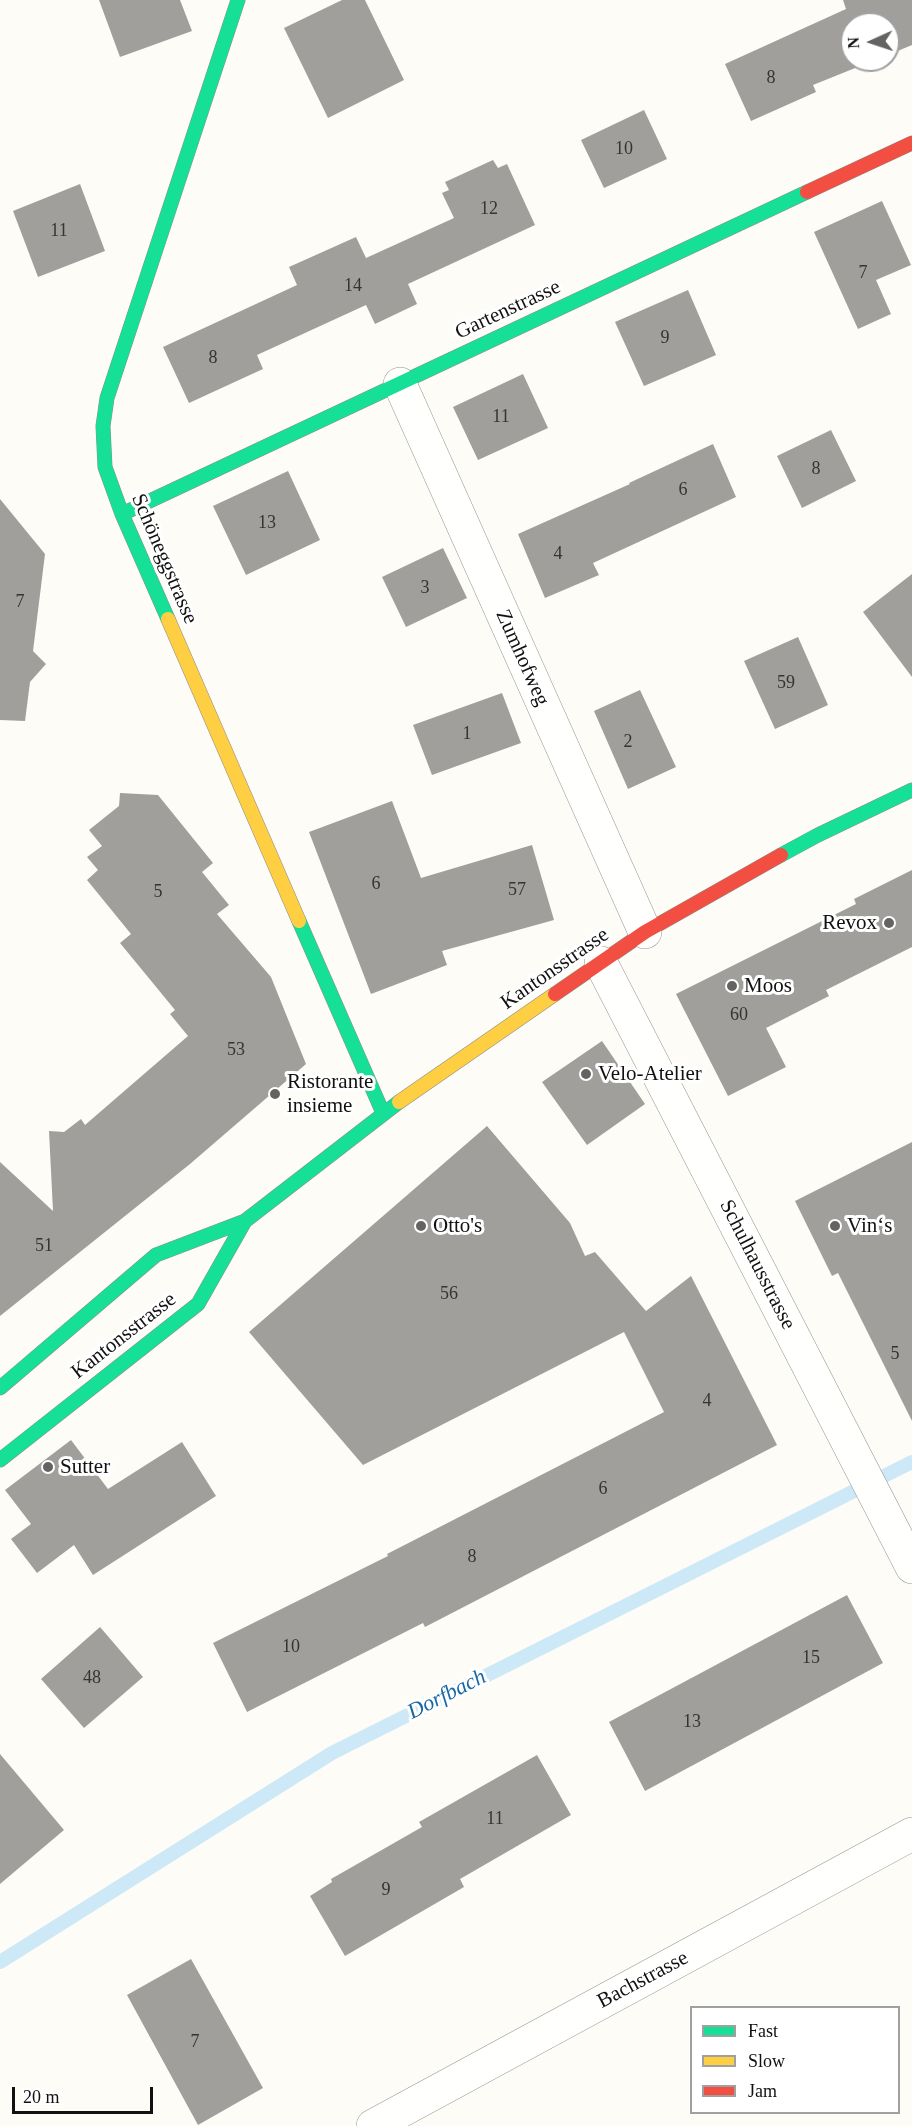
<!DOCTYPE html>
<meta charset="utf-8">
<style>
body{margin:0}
#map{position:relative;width:912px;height:2126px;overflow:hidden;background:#fdfcf7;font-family:"Times New Roman",serif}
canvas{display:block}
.legend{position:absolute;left:690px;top:2006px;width:210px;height:108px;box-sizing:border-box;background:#fff;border:2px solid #a0a0a0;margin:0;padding:8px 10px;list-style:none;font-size:18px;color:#111}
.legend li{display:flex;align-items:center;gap:12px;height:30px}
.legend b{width:30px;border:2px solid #a0a0a0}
.north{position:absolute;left:840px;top:12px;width:60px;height:60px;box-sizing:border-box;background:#fff;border:2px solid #a0a0a0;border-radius:50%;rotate:267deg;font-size:16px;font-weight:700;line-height:24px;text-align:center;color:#111}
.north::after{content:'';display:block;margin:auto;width:21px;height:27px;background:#646362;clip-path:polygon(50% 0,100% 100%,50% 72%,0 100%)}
.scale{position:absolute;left:12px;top:2087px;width:141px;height:27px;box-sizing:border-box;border:3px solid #111;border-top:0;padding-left:8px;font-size:18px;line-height:21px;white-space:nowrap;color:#111;-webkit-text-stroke:4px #fff;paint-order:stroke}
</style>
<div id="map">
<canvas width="912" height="2126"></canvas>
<ul class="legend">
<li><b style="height:8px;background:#16e098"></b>Fast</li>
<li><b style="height:8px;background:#ffcf43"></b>Slow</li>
<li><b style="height:8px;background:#f24e42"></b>Jam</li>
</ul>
<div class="north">N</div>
<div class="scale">20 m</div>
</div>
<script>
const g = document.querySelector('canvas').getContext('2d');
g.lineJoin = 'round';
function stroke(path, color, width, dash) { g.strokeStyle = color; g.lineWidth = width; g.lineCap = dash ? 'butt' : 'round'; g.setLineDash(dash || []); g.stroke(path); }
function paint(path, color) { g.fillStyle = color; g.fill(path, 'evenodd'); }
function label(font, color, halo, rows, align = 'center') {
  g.font = font + ' "Times New Roman",serif'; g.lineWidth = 6; g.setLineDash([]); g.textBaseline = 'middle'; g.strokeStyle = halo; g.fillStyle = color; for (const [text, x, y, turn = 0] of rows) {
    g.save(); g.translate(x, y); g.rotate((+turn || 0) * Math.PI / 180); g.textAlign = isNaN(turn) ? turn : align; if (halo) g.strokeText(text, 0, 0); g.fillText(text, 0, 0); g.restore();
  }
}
const stream = new Path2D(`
 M0,1962L332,1753L912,1462`);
const building = new Path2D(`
 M99,0H180L192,31L120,57Z
 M342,0H365L404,80L328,118L284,28Z
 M843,0H912V45L888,55V24H852V60H875L813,85L816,92L751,121L725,64L846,9Z
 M644,110L667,159L604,188L581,140Z
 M493,160L498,168L507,164L535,225L408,284L417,304L375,324L366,305L257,355L263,369L189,403L163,347L297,285L289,267L356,237L366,258L454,218L442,193L449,190L445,182Z
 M80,184L105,251L38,277L13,211Z
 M882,201L911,265L876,280L891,314L858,329L814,232Z
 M688,290L716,355L644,386L615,322Z
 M523,374L548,428L478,460L453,407Z
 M831,430L856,481L802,508L777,456Z
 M713,444L736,497L593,563L599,575L545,598L518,534L630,484L629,483Z
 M288,471L320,540L246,575L213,506Z
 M0,499L45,554L33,651L46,664L30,682L25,721L0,720Z
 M443,548L467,598L406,627L382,577Z
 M912,574V677L863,612Z
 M798,637L828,705L775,729L744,661Z
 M640,690L676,767L628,789L594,711Z
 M502,693L521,743L432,775L413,725Z
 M120,793L158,795L213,863L202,872L229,905L217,914L271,977L306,1064L190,1164L0,1316V1162L53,1211L49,1131L64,1132L81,1119L85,1125L188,1036L170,1014L175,1010L120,943L131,934L87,880L98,870L87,857L102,846L89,830L119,806Z
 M392,801L421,878L532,845L554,920L442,951L447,965L371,994L309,832Z
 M912,870V947L826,990L829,996L766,1028L786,1067L728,1096L676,994L856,904L854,899Z
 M602,1041L645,1104L587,1145L542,1082Z
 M487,1126L570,1223L585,1256L595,1252L646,1311L691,1276L777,1445L425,1627L423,1623L247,1712L213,1643L388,1556L387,1554L664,1412L624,1332L363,1465L249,1332Z
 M912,1142V1421L838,1273L832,1276L795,1201Z
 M71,1440L108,1489L182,1442L216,1496L93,1575L74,1545L37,1573L11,1539L31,1524L5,1490Z
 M847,1595L883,1663L645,1791L609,1722Z
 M100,1627L143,1677L84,1728L41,1679Z
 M0,1754L64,1830L0,1884Z
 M537,1755L571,1815L460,1879L464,1887L345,1956L310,1896L332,1882L331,1879L422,1827L419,1822Z
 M191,1959L263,2088L198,2125L127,1995Z`);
const street = new Path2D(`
 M400,384L645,932
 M601,963L912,1567
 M373,2126L912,1834`);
const fast = new Path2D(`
 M122,514L807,192
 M168,619L122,514L105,467L103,426L107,398L238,0
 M781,855L818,835L912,790
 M299,921L383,1113
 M0,1388L156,1255L245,1221L399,1102
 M0,1460L198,1304L245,1221`);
const slow = new Path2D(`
 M168,619L299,921
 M399,1102L555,994`);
const jam = new Path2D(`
 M807,192L912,143
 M555,994L645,932L781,855`);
const markers = [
 [889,923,6,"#646362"],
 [732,986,6,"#646362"],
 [586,1074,6,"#646362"],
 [275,1094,6,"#646362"],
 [421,1226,6,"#646362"],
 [835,1226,6,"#646362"],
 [48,1467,6,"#646362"]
];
const numberNames = [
 ["8",771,78],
 ["10",624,149],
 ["12",489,209],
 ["11",59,231],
 ["7",863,273],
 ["14",353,286],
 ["9",665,338],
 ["8",213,358],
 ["11",501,417],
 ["8",816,469],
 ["6",683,490],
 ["13",267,523],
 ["4",558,554],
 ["3",425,588],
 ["7",20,602],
 ["59",786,683],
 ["1",467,734],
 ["2",628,742],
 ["6",376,884],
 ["57",517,890],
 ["5",158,892],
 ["60",739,1015],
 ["53",236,1050],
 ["51",44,1246],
 ["56",449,1294],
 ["5",895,1354],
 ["4",707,1401],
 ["6",603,1489],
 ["8",472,1557],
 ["10",291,1647],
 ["15",811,1658],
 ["48",92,1678],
 ["13",692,1722],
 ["11",495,1819],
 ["9",386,1890],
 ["7",195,2042]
];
const streetNames = [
 ["Gartenstrasse",508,310,-25],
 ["Schöneggstrasse",164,559,67],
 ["Zumhofweg",522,658,66],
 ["Kantonsstrasse",555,969,-35],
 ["Schulhausstrasse",757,1265,63],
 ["Kantonsstrasse",124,1336,-38],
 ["Bachstrasse",643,1980,-28]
];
const poiNames = [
 ["Revox",877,923,"right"],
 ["Moos",744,986],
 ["Velo-Atelier",598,1074],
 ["Ristorante",287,1082],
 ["insieme",287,1106],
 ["Otto's",433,1226],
 ["Vin‘s",847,1226],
 ["Sutter",60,1467]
];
const waterNames = [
 ["Dorfbach",447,1695,-27]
];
stroke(stream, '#cde8f7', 14);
paint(building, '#a19f9c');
stroke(street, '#979795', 34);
stroke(fast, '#8e8d8b', 15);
stroke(slow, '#8e8d8b', 15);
stroke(jam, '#8e8d8b', 15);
stroke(street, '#fffffe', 33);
stroke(fast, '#16e098', 14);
stroke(slow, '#ffcf43', 14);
stroke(jam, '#f24e42', 14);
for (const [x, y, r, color] of markers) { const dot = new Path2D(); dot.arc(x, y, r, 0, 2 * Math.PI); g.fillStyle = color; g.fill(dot); stroke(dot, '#fff', 2); }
label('18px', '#353434', null, numberNames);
label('21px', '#111', '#fff', streetNames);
label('21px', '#111', '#fff', poiNames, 'left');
label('italic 22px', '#1768a6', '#fff', waterNames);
</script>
